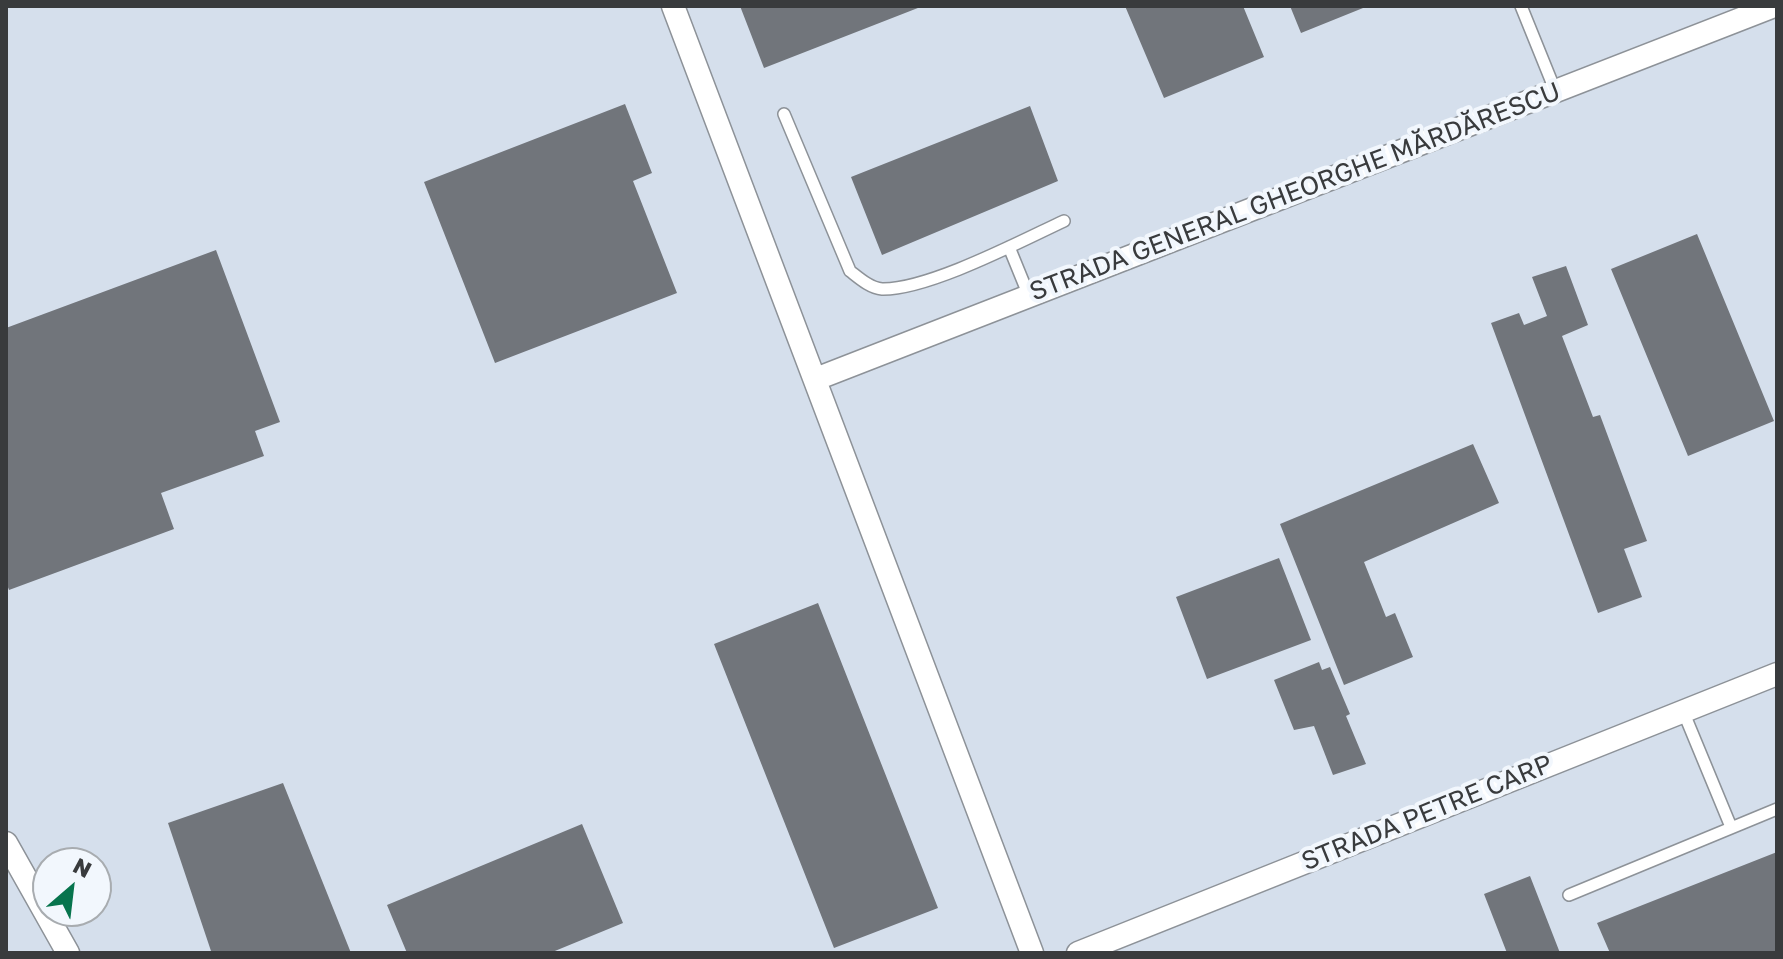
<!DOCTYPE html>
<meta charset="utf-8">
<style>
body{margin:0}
#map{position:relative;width:1783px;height:959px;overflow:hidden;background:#e4eaf0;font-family:"Golos Text",sans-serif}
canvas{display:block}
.frame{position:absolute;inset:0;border:8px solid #393b3d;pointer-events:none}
.north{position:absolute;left:32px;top:847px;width:80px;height:80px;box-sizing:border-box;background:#f2f7fd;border:2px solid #a8acb0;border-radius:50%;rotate:28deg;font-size:22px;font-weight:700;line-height:32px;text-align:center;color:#393b3d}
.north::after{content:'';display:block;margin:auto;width:28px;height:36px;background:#07744d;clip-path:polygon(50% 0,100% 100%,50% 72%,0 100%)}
</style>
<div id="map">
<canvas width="1783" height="959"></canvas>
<div class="frame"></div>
<div class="north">N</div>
</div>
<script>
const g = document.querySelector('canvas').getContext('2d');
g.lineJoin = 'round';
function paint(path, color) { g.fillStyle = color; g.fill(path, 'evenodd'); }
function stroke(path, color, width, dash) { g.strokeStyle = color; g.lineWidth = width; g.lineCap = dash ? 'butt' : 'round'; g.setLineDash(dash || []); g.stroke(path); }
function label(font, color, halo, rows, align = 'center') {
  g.font = font + ' "Golos Text",sans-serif'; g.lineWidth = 8; g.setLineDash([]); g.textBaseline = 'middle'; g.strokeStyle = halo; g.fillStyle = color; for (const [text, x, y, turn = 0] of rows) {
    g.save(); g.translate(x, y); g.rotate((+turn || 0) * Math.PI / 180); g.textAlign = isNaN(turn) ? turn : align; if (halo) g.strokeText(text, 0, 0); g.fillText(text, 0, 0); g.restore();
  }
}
const built = new Path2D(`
 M6,6H1777V953H6ZM48,863H96V911H48Z`);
const building = new Path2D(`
 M740,6H923L764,68Z
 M1125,6H1243L1264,57L1164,98Z
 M1290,6H1368L1301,33Z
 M625,104L652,173L633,181L677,293L495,363L424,182Z
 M1030,106L1058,181L882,255L851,177Z
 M1697,234L1774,421L1688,456L1611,269Z
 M216,250L280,422L255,431L264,456L161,493L174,529L9,590L6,582V328Z
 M1566,266L1588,325L1562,336L1593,417L1600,415L1647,541L1624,549L1642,597L1598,613L1491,323L1519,313L1524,325L1547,316L1532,277Z
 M1473,444L1499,503L1364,562L1386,617L1395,613L1413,657L1344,685L1280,524Z
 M1279,558L1311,640L1207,679L1176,597Z
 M818,603L938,908L834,948L714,644Z
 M1319,662L1322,670L1330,667L1350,714L1346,716L1366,764L1333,775L1314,726L1294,730L1274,680Z
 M283,783L351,953H206L211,951L168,823Z
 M582,824L623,923L550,953H407L387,905Z
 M1777,852V953H1610L1597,923Z
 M1530,876L1560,953H1507L1484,894Z`);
const service = new Path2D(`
 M1521,6L1555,90
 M784,114L850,271C859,278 870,288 882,289C928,290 1021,241 1064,221
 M1009,247L1029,296
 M1683,711L1731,827
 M1569,895L1777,809`);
const minor = new Path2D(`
 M673,6L1032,953
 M816,379L1774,6
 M6,843L68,953
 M1078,953L1777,674`);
const streetNames = [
 ["STRADA GENERAL GHEORGHE MĂRDĂRESCU",1295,192,-21],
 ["STRADA PETRE CARP",1427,813,-22]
];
paint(built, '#d5dfec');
paint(building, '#71757b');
stroke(service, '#8d9298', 14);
stroke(minor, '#8d9298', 25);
stroke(service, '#fff', 11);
stroke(minor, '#fff', 22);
label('26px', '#393b3d', '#f2f7fd', streetNames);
</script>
